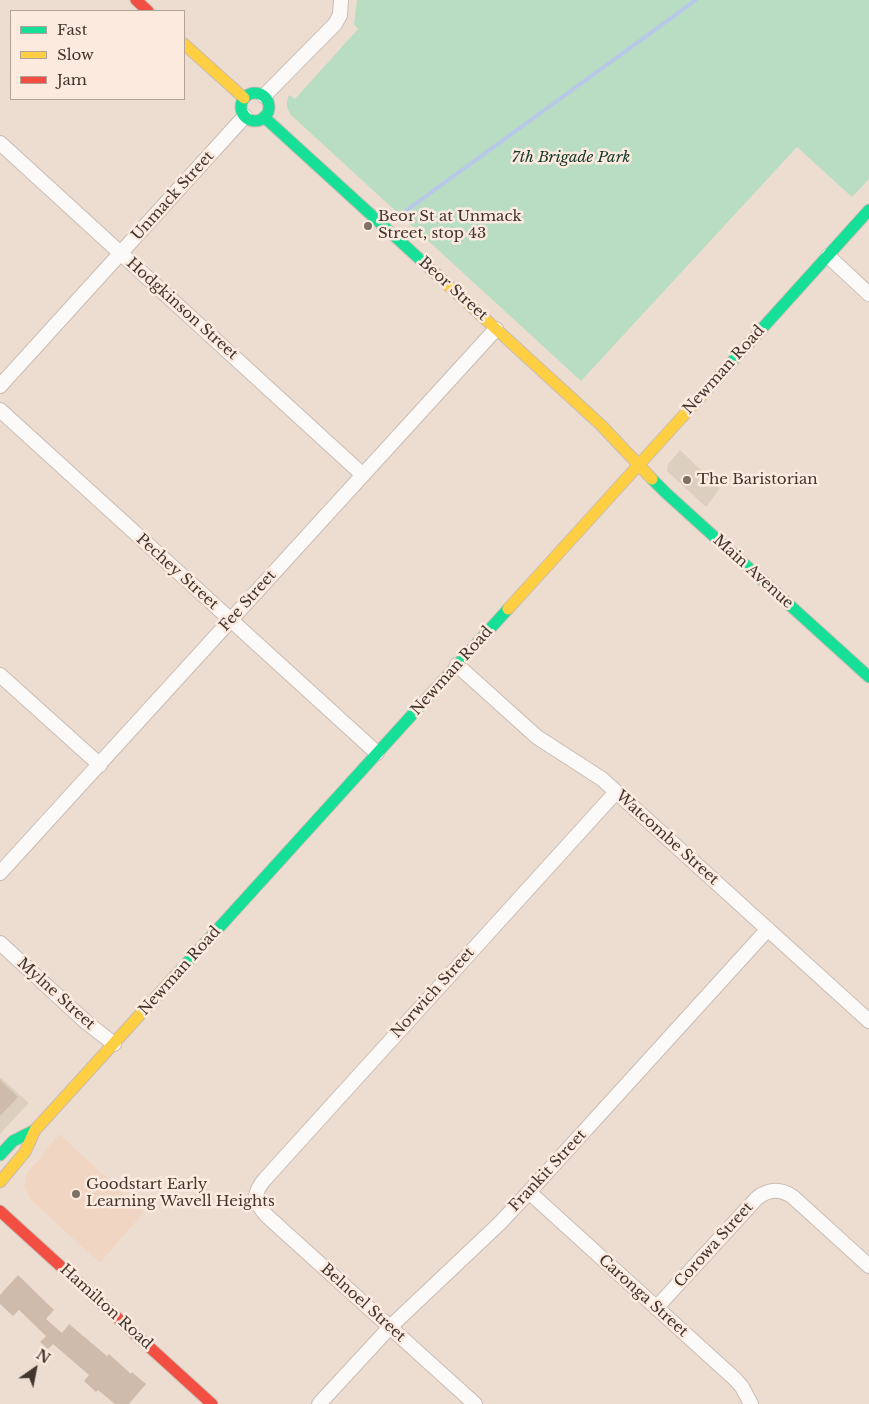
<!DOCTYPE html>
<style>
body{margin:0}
#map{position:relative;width:869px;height:1404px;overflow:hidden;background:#edddd1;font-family:"Libre Baskerville",serif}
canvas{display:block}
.legend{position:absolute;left:10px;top:10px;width:175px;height:90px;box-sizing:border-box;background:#fdeade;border:1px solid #b2a298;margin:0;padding:6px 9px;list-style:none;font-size:15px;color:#41362e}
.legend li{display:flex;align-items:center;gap:10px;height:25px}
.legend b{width:25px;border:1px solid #b2a298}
.north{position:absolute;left:10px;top:1344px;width:50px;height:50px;-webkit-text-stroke:4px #fdeade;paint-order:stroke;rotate:33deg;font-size:14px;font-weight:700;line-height:20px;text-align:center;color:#41362e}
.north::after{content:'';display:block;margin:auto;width:18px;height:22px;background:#41362e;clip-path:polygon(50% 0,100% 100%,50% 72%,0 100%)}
</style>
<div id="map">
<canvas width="869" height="1404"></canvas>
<ul class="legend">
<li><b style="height:6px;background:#16e098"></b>Fast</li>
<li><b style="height:6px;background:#ffcf43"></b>Slow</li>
<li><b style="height:6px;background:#f24e42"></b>Jam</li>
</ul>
<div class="north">N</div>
</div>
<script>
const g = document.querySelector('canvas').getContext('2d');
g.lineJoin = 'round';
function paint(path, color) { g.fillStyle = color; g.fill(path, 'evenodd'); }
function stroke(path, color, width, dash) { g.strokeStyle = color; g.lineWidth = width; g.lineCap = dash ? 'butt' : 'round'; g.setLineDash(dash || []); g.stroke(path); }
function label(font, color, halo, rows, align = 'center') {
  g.font = font + ' "Libre Baskerville",serif'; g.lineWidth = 5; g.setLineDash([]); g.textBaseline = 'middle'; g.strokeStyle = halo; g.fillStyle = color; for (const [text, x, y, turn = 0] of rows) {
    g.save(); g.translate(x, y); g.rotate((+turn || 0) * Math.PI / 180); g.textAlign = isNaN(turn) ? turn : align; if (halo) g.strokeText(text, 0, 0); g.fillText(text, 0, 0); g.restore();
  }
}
const commercial = new Path2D(`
 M680,450L720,488L706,507L667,471L668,464Z
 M0,1077L29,1103L0,1134Z`);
const built = new Path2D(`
 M59,1134L144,1212L100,1263L32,1201L24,1187L26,1175Z`);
const green = new Path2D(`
 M357,0H869V179L852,197L797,147L581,381L291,115C286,107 286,103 289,95L295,99L358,29L354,24Z`);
const stream = new Path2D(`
 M407,210L696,0`);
const building = new Path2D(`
 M0,1080L18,1097L0,1116Z
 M18,1275L54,1310L46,1319L62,1333L69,1324L107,1356L109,1354L131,1374L132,1372L146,1384L129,1404H115L98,1390L96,1392L84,1381L89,1375L53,1344L48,1349L40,1342L46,1336L19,1310L13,1316L0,1304V1295Z`);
const street = new Path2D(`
 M264,96L335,24L340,15L341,0
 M0,143L363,475
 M828,256L869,294
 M0,386L245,116
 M0,410L377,753
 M457,665L537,737L602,779L869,1021
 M0,675L100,765
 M0,873L496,329
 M0,943L86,1022L114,1044
 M529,1192L735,1379L742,1387L751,1404
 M656,1308L757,1198C769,1189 780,1188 793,1197L869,1266
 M319,1404L390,1327L499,1224L529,1192L768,929
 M475,1404L267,1216C254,1202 252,1194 265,1179L616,792`);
const fast = new Path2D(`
 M241 107a14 14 0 1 1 28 0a14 14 0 1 1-28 0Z
 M264,117L436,274
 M703,394L869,210
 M652,479L666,493L869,677
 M177,974L508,609
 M0,1155L13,1141L35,1130`);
const slow = new Path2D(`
 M184,44L244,98
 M436,274L601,425L652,479
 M508,609L703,394
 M0,1182L25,1152L35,1130L177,974`);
const jam = new Path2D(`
 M136,0L148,11
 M0,1211L212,1404`);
const markers = [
 [368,226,5,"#7d7067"],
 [687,480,5,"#7d7067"],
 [76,1194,5,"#7d7067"]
];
const parkNames = [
 ["7th Brigade Park",571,158]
];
const streetNames = [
 ["Unmack Street",173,196,-48],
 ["Beor Street",453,289,42],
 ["Hodgkinson Street",182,309,42],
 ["Newman Road",724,370,-48],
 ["Pechey Street",177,572,42],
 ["Main Avenue",753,572,42],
 ["Fee Street",248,601,-48],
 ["Newman Road",452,671,-48],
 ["Watcombe Street",667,838,42],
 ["Newman Road",180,971,-48],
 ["Norwich Street",433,993,-48],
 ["Mylne Street",56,994,42],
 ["Frankit Street",548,1171,-47],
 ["Corowa Street",714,1245,-48],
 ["Caronga Street",643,1296,42],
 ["Belnoel Street",363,1303,42],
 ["Hamilton Road",106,1307,42]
];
const poiNames = [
 ["Beor St at Unmack",378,217],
 ["Street, stop 43",378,234],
 ["The Baristorian",697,480],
 ["Goodstart Early",86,1185],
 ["Learning Wavell Heights",86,1202]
];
paint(commercial, '#ddcfc0');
paint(built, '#f0d5c2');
paint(green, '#b8ddc2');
stroke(stream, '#b7c8e9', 4);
paint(building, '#cfbbac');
stroke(street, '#c9bcb3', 16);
stroke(fast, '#c9bcb3', 13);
stroke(slow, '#c9bcb3', 13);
stroke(jam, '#c9bcb3', 13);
stroke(street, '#fcfaf8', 14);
stroke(fast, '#16e098', 11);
stroke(slow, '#ffcf43', 11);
stroke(jam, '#f24e42', 11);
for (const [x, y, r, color] of markers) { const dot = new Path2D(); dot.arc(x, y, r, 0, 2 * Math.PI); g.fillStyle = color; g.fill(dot); stroke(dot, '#fdeade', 2); }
label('italic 15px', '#123828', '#fdeade', parkNames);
label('15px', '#41362e', '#fdeade', streetNames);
label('15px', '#41362e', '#fdeade', poiNames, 'left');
</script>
